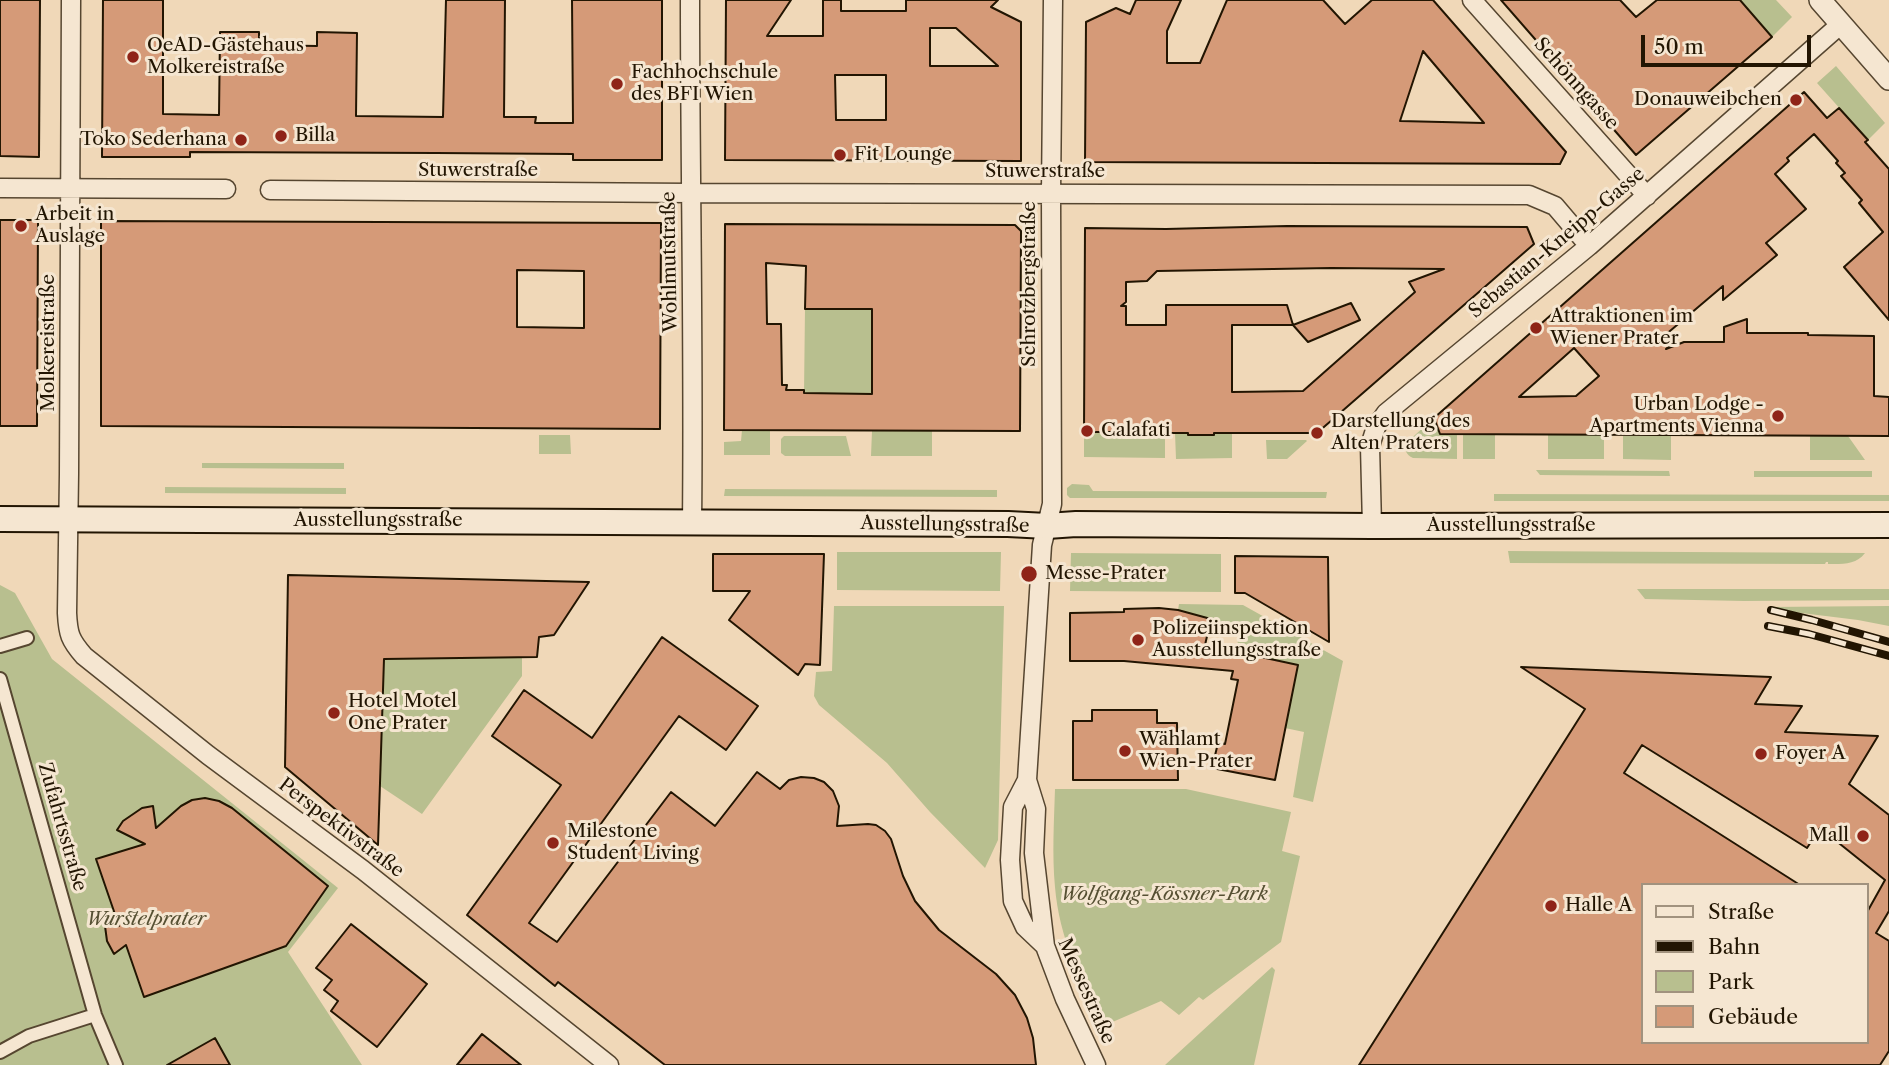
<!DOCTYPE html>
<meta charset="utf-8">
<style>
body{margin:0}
#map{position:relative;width:1889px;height:1065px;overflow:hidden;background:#f0d8b8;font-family:"Libre Caslon Text",serif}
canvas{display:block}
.legend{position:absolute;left:1641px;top:883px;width:228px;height:161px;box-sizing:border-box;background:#f5e6d1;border:2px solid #a1927e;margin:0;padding:9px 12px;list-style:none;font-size:21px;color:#221502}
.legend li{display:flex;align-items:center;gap:14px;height:35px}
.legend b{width:35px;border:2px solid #a1927e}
.scale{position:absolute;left:1641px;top:35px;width:170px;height:32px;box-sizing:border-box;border:4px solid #221502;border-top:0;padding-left:9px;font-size:21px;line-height:24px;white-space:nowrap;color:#221502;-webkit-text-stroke:5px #f5e6d1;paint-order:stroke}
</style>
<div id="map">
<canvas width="1889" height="1065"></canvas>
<ul class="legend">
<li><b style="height:9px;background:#f5e6d1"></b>Straße</li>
<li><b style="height:9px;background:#221502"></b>Bahn</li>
<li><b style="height:19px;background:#b8bf8f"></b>Park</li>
<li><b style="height:19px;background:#d59a78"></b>Gebäude</li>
</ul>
<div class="scale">50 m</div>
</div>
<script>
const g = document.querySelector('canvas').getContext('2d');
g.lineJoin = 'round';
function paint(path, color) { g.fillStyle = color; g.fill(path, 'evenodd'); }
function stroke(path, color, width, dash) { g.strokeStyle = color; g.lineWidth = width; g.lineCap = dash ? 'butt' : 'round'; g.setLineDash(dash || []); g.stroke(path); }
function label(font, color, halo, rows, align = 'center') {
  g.font = font + ' "Libre Caslon Text",serif'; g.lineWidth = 6; g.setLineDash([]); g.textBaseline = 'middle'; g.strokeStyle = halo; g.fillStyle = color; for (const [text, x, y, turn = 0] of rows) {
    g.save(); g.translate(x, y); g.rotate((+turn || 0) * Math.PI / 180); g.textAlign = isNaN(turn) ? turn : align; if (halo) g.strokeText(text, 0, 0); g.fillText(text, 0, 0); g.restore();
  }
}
const green = new Path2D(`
 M1740,0H1776L1792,17L1772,37Z
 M1836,66L1885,123L1868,140L1817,83Z
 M805,309H872V394L804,393Z
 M1434,418L1440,434H1457V459L1413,458C1406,455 1404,449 1406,443Z
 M742,430H770V455H724V442L741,441Z
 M872,431H932V456H871Z
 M1084,432H1115V436L1141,432L1165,433V458L1084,457Z
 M1175,433H1188L1189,435H1214V433H1232V458L1176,459Z
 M1463,434H1495V459H1463Z
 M539,435H570L571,454H539Z
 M1548,435H1604V459H1548Z
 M784,436H846L851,456H785L781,453V439Z
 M1623,436H1671V460L1623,459Z
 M1810,436H1848L1865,460H1810Z
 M1266,440H1306L1307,441L1287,459H1267Z
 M202,463H344V469L202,468Z
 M1536,470L1669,471L1670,476L1540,475Z
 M1754,471H1872V477H1754Z
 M1072,484L1089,485L1093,491L1327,492L1326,498H1070L1067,495V488Z
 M165,487L346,488V494L165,493Z
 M725,489L997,490V497L724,496Z
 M1494,494L1889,495V501H1494Z
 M1508,551L1865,553C1856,565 1843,564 1828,564V562H1826L1825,564L1510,563Z
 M837,552H1001L1000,591L837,590Z
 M1071,553L1221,554V592L1070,591Z
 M0,585L15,593L52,659L338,888L288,952L362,1065H0Z
 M1637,589H1889V600L1744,601L1645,599Z
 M1179,604L1243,605L1343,661L1313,802L1293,797L1304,732L1285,728L1236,653L1240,629L1178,610Z
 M834,606H1004L998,840L985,868L930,812L887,763L819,705L814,696L816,672L832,671Z
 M1889,606V626L1858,620L1769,609V607Z
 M522,657V676L422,814L380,786L384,659Z
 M1055,789H1186L1291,812L1282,851L1300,856L1281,942L1203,1000L1199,997L1179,1015L1161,1001L1101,1027C1081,982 1059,937 1055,887C1052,854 1054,822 1055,789Z
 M1272,967L1275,970L1254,1065H1165Z`);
const building = new Path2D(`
 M0,0H40L39,157L0,156Z
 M103,0H163V114L219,115L220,32H259V45L317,46V32L357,33L356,116L443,117L446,0H505L504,117H536L535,123H573L572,0H662V160H573V154L436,153L190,152V157H102Z
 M726,0H791L767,36H823V0H841V11H906V0H998L991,7L1021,22V161L725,160ZM930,28H956L998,66H930ZM835,75H886V120H836Z
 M1136,0H1181L1167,31V63H1200L1227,0H1323L1345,24L1372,0H1433L1566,152L1560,164L1085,162L1086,22L1116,8L1130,14ZM1423,51L1484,123L1400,121Z
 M1501,0H1620L1636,17L1657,0H1740L1772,37L1636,155Z
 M1804,92L1827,118L1839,108L1868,140L1865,142L1889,169V320L1844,267L1883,232L1859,203L1862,200L1841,176L1845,173L1836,163L1838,161L1814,134L1787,158L1789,161L1775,174L1806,209L1766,243L1777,255L1723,300V286L1657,342H1674L1666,349L1684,342H1724V327L1747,319V333H1808V335L1874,336V396L1889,397V436L1440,434L1434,418ZM1574,348L1599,376L1576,396L1519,397Z
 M0,220H38L37,426H0Z
 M101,221L661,223L660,429L101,426ZM517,270L584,271V328L517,327Z
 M725,224L1015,225L1021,231L1020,431L724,430ZM766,263L806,266L805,309H872V394L804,393V390H786L787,385H782L781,324H767Z
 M1287,226L1527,227L1534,244L1317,433H1214V435H1188V433H1141V436H1115V432H1084L1085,228L1166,229ZM1331,268L1444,269L1409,282L1415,292L1303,391L1232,392V325H1293L1287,305H1166V325H1126V306H1121L1126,302V282L1147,281L1157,271Z
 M1351,303L1360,320L1308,342L1293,325Z
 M713,554H824L820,665L805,664L798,675L729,620L750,591H713Z
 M1235,556L1328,557L1329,642L1245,593H1235Z
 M288,575L589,582L554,635L539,637L537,657L384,659L378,845L285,767Z
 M1159,608L1178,610L1211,619L1205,645L1298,665L1275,780L1212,768L1218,743L1225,744L1238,680L1231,679L1233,671L1124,661H1070V613L1124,612V609Z
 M662,637L758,706L726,750L679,716L529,923L557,942L671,792L715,826L757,772L780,789L789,780L801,777L814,778L824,782L833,791L839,806L837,826L868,824L876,825L885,831L891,839L903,876L915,901L939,930L996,974L1015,995L1027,1018L1033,1038L1036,1065H665L558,982L555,986L467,915L561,785L492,736L524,690L592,738Z
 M1521,667L1771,677L1755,704L1802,706L1785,732L1878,736L1849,784L1889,815V911L1876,933L1889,941V1051L1880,1065H1359L1585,709ZM1642,745L1807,848L1820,828L1885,880L1866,914V1042H1642V885H1800L1624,773Z
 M1092,710H1157V723H1177L1178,780H1073V721H1092Z
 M205,798L219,801L232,808L328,886L286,946L144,997L126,945L114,954L107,941L105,926H119L96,859L145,844L117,830L123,821L142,808L153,806L156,828L181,806L192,800Z
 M351,924L427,984L377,1047L331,1011L338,1001L324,990L332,980L316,968Z
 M482,1034L521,1065H457Z
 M215,1038L230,1065H167Z`);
const pedestrian = new Path2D(`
 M0,646L27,638
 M0,679L95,1015L116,1065
 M0,1052L29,1036L95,1015`);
const minor = new Path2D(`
 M71,0L69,474L67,613C68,634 70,640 84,656L208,755L363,870L609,1065
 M690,0C690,174 694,348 692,523
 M1472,0L1647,196
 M0,188L226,189
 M270,190L690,193L1529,195L1555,206L1589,246
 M1372,526L1370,446L1376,427L1386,413L1589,246L1841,24
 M1027,780L1013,807L1010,860L1013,901L1025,927L1045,946L1065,999L1096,1065
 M1045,946L1034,853L1036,809L1027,780L1042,545L1052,504L1051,193L1053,0`);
const tertiary = new Path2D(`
 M1820,0L1889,79`);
const secondary = new Path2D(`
 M0,519L1008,524L1047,526L1076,524L1372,526L1889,525`);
const rail = new Path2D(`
 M1771,610L1812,620L1889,642
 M1768,626L1809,634L1889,656`);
const markers = [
 [133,57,7,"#8f2418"],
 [617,84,7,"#8f2418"],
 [1796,100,7,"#8f2418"],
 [281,136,7,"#8f2418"],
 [241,140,7,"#8f2418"],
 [840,155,7,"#8f2418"],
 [21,226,7,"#8f2418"],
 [1536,328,7,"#8f2418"],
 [1778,416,7,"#8f2418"],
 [1087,431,7,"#8f2418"],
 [1317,433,7,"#8f2418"],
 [1029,574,9,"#8f2418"],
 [1138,640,7,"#8f2418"],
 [334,713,7,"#8f2418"],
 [1125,751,7,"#8f2418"],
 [1761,754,7,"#8f2418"],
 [1863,836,7,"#8f2418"],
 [553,843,7,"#8f2418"],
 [1551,906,7,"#8f2418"]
];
const poiNames = [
 ["OeAD-Gästehaus",147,46],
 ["Molkereistraße",147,68],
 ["Fachhochschule",631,73],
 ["des BFI Wien",631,95],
 ["Donauweibchen",1782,100,"right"],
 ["Billa",295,136],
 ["Toko Sederhana",227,140,"right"],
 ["Fit Lounge",854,155],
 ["Arbeit in",35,215],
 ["Auslage",35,237],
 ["Attraktionen im",1550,317],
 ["Wiener Prater",1550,339],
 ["Urban Lodge -",1764,405,"right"],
 ["Apartments Vienna",1764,427,"right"],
 ["Darstellung des",1331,422],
 ["Alten Praters",1331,444],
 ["Calafati",1101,431],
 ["Messe-Prater",1045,574],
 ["Polizeiinspektion",1152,629],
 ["Ausstellungsstraße",1152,651],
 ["Hotel Motel",348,702],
 ["One Prater",348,724],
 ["Wählamt",1139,740],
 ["Wien-Prater",1139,762],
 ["Foyer A",1775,754],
 ["Milestone",567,832],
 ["Student Living",567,854],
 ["Mall",1849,836,"right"],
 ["Halle A",1565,906]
];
const streetNames = [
 ["Schönngasse",1576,84,48],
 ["Stuwerstraße",478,171],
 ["Stuwerstraße",1045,172],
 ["Sebastian-Kneipp-Gasse",1557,243,-40],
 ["Wohlmutstraße",670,262,-91],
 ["Schrotzbergstraße",1030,284,-90],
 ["Molkereistraße",49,343,-90],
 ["Ausstellungsstraße",378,521],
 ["Ausstellungsstraße",945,525,1],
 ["Ausstellungsstraße",1511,526],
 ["Zufahrtsstraße",62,827,74],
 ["Perspektivstraße",341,828,37],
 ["Messestraße",1086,991,66]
];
const parkNames = [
 ["Wolfgang-Kössner-Park",1164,895],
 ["Wurstelprater",146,920]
];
paint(green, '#b8bf8f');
paint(building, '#d59a78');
stroke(building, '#221502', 2);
stroke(pedestrian, '#564630', 16);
stroke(minor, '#564630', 21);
stroke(tertiary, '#564630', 24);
stroke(secondary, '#221502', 28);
stroke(pedestrian, '#f5e6d1', 12);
stroke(minor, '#f5e6d1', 18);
stroke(tertiary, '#f5e6d1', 21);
stroke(secondary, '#f5e6d1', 24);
stroke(rail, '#221502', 8);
stroke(rail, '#f5e6d1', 5, [16]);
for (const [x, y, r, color] of markers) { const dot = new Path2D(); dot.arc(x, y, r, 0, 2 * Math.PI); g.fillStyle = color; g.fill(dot); stroke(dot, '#f5e6d1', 2.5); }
label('19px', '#221502', '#f5e6d1', poiNames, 'left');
label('19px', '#221502', '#f5e6d1', streetNames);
label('italic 19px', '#565033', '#f5e6d1', parkNames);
</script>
